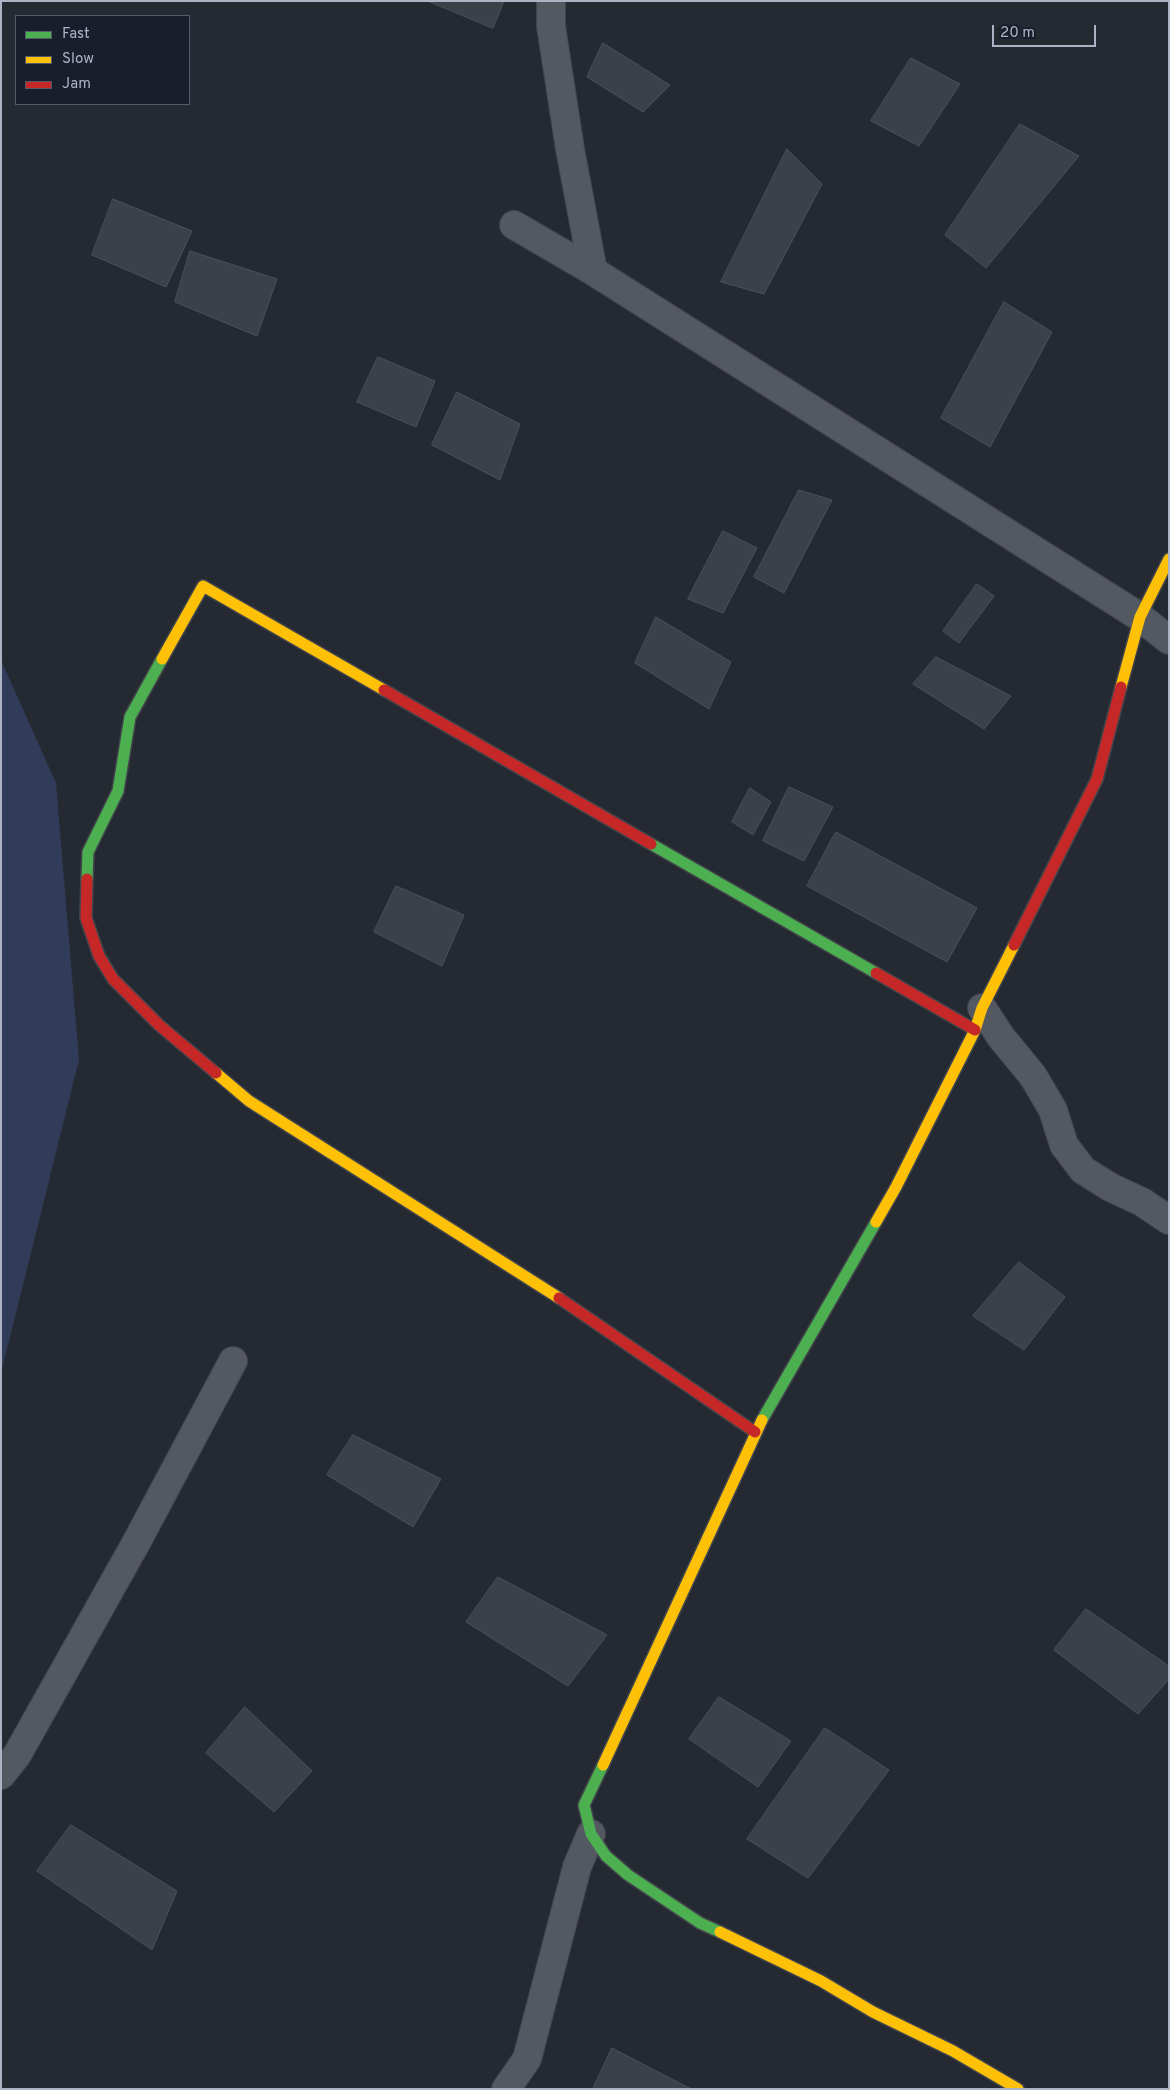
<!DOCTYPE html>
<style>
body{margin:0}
#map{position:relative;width:1170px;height:2090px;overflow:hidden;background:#252931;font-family:Overpass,sans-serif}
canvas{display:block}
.frame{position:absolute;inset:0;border:2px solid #adb3c5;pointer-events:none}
.legend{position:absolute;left:15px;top:15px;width:175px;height:90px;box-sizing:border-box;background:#181e2c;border:1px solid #545a69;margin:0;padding:6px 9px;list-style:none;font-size:15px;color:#adb3c5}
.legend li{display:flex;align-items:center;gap:10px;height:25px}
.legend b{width:25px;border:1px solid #545a69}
.scale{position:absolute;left:992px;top:25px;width:104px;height:22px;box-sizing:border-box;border:2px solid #adb3c5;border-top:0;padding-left:6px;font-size:15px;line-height:18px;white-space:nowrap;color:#adb3c5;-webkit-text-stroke:4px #181e2c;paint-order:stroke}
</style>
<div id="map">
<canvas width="1170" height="2090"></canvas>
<div class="frame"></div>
<ul class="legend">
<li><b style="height:6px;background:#4caf50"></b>Fast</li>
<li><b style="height:6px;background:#ffc107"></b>Slow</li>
<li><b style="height:6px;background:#c62828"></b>Jam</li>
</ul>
<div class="scale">20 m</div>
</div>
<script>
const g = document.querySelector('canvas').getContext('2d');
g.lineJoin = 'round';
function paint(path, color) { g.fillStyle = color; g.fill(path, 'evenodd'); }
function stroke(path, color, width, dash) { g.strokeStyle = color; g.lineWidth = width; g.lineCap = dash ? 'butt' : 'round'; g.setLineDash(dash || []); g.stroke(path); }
const water = new Path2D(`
 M1,660L56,783L79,1060L1,1373Z`);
const building = new Path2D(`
 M428,1H504L493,28Z
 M603,43L670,85L643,112L587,77Z
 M911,58L960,84L919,146L871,121Z
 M1020,124L1079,156L986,268L945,235Z
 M787,149L822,184L764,294L721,282Z
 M113,199L192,231L166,287L92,255Z
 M190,251L277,279L257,336L175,302Z
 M1004,302L1052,332L990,447L941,418Z
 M378,357L435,381L416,427L357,402Z
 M457,392L520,424L500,480L432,445Z
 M799,490L832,500L784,593L754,577Z
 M723,531L757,548L723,613L688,599Z
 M977,584L994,596L959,643L943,631Z
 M656,617L731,662L709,709L635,663Z
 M936,657L1011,696L984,729L913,684Z
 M789,787L833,807L804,861L763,841Z
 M750,788L771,802L753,835L732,822Z
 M836,832L977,908L947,962L807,886Z
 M396,886L464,915L442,966L374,932Z
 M1019,1262L1065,1297L1024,1350L973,1316Z
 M353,1435L441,1479L413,1527L327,1475Z
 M498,1577L607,1635L568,1686L466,1622Z
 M1086,1609L1169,1666V1679L1138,1714L1054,1650Z
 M719,1697L791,1741L758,1787L689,1739Z
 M245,1707L312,1771L274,1812L206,1753Z
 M825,1728L889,1770L808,1878L747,1839Z
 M71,1825L177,1891L152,1950L37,1871Z
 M612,2048L691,2089H593Z`);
const street = new Path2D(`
 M551,1V26L570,149L593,271
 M514,225L593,271L1140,617L1169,640
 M982,1008L1001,1037L1033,1076L1053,1110L1064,1145L1083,1170L1110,1187L1142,1202L1169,1220
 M1,1775L17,1755L136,1543L233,1361
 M506,2089L527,2059L577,1867L591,1834`);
const fast = new Path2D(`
 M651,844L876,973
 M87,879L88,852L118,791L130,717L162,659
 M762,1420L876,1222
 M603,1765L584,1805L591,1834L606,1856L628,1875L700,1923L720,1932`);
const slow = new Path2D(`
 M162,659L203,586L384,690
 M1121,687L1140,617L1169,559
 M216,1073L249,1101L559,1298
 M876,1222L896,1187L975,1030L982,1008L1014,945
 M603,1765L762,1420
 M720,1932L821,1981L873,2012L953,2051L1018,2089`);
const jam = new Path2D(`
 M384,690L651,844
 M87,879L86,918L99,956L113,979L159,1025L216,1073
 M1014,945L1097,779L1121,687
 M876,973L975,1030
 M559,1298L755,1432`);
paint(water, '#303c59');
paint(building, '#3c4049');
stroke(building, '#4c505a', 1);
stroke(street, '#42454c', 30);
stroke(fast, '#42454c', 14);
stroke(slow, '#42454c', 14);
stroke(jam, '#42454c', 14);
stroke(street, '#545860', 28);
stroke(fast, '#4caf50', 11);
stroke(slow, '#ffc107', 11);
stroke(jam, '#c62828', 11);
</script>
